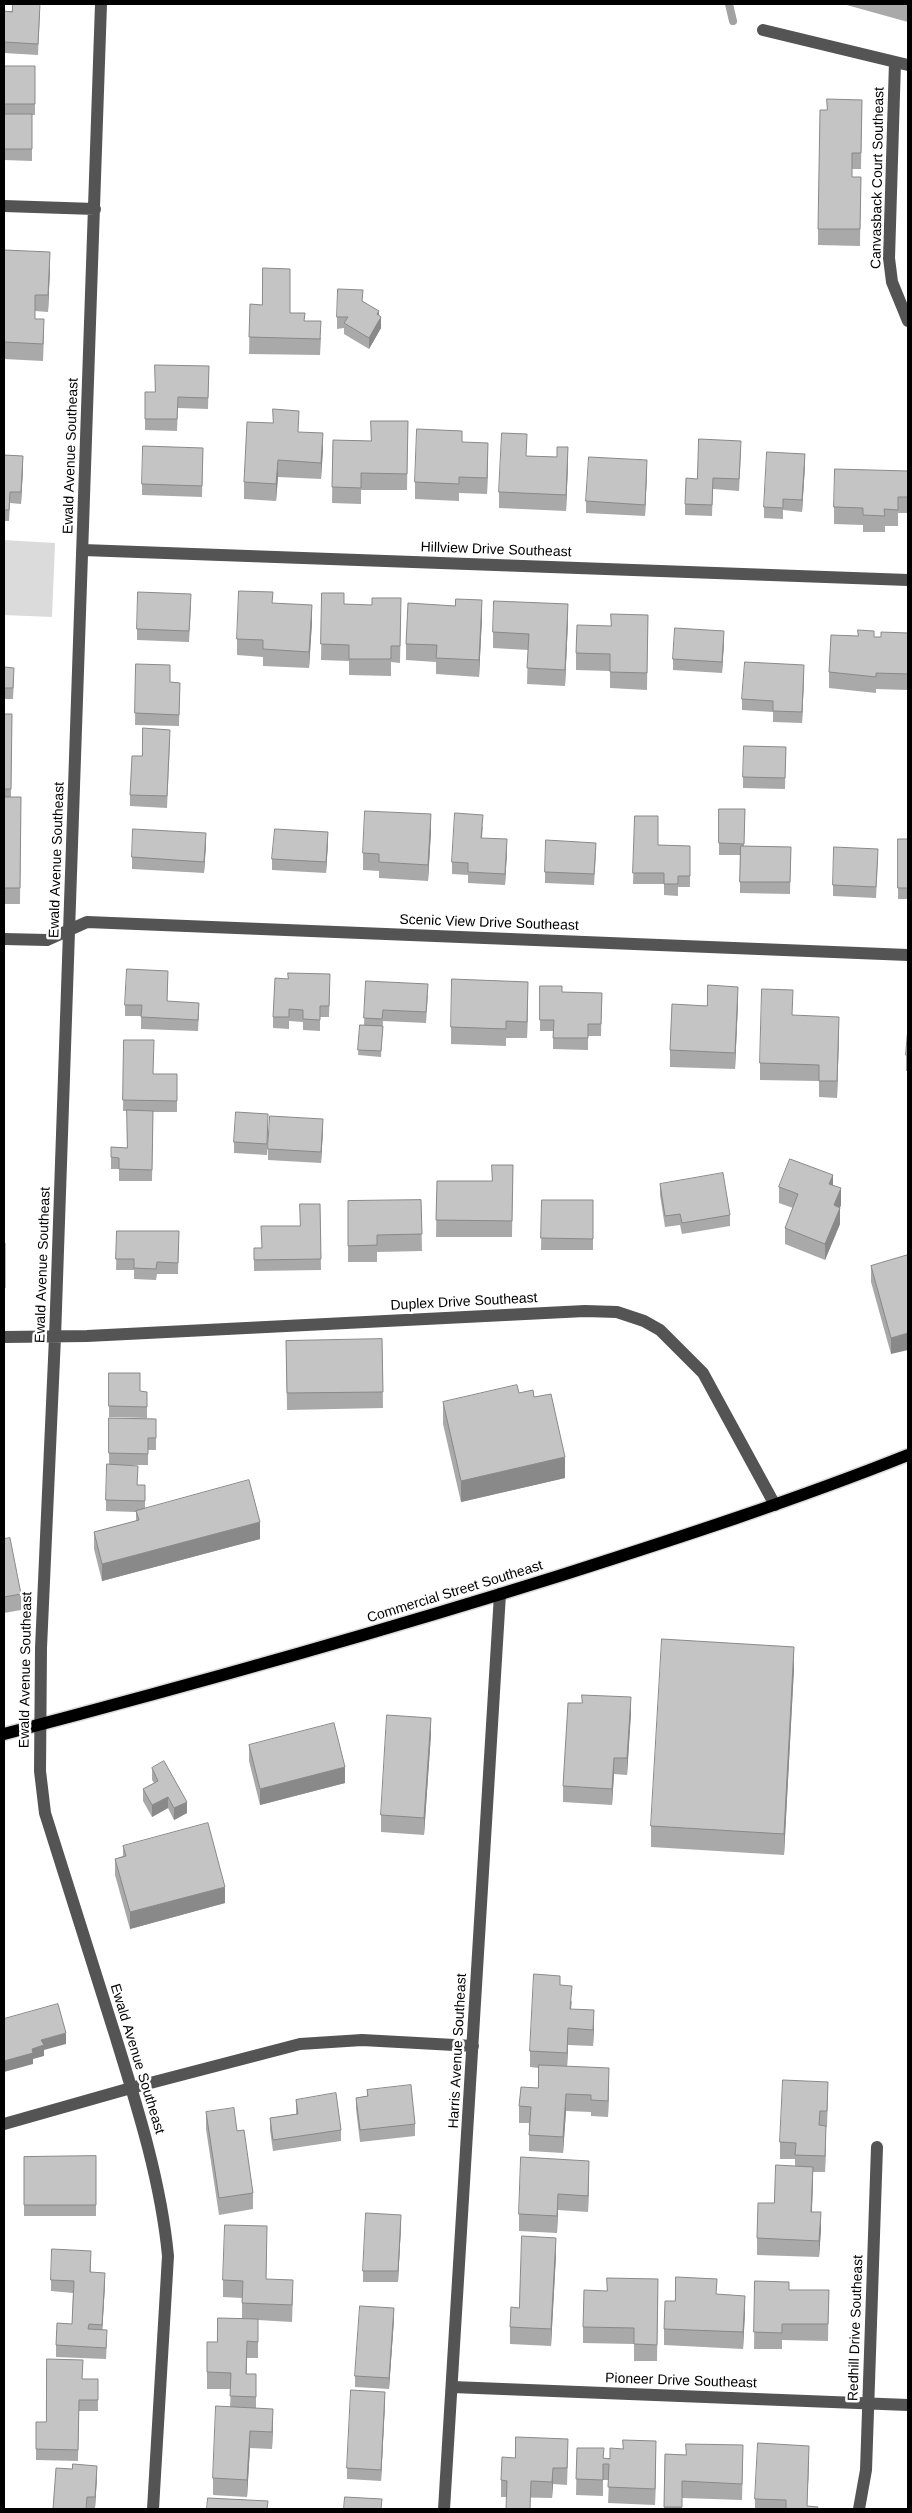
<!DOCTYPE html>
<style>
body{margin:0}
#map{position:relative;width:912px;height:2513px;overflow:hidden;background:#fff;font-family:Helvetica,sans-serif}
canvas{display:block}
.frame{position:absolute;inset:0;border:5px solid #000;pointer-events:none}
</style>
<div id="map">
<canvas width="912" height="2513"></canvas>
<div class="frame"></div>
</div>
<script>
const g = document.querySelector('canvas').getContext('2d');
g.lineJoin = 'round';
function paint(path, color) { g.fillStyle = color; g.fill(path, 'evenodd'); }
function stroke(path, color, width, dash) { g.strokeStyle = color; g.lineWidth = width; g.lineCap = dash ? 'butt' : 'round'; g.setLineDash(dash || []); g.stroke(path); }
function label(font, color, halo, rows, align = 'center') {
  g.font = font + ' Helvetica,sans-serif'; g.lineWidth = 5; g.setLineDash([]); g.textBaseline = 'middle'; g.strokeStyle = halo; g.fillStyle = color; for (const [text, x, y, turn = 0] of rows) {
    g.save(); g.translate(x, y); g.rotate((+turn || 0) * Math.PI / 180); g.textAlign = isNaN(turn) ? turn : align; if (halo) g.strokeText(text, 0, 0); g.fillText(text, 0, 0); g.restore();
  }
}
const green = new Path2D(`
 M4,540L55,543L52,617L4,615Z`);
const stream = new Path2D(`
 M729,4L733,21`);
const minor = new Path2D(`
 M101,4L55,1337L41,1648L40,1771L45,1813C68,1888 92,1963 116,2038C138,2109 161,2182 168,2256L153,2509
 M763,30L908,65
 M895,62L889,258L892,282L908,321
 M4,206L95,209
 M83,550L908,580
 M4,939L47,940L87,922L908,955
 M4,1337L87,1336L585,1311L617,1312L644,1321L660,1330L703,1373L775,1505
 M4,2124L131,2088L300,2044L362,2040L473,2046
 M452,2387L908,2405
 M444,2509L500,1594
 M859,2509L866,2470L877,2147`);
const major = new Path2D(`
 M4,1734C191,1685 377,1633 562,1575C678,1538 795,1500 908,1455`);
const wall = new Path2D(`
 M843,4H908V22Z
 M4,11H40L38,55L4,53Z
 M4,66H35V115H32V161L4,160Z
 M862,100L861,169H852V177H861L860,246L818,245V229L827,110Z
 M4,250L50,268L48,312L35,311V319L44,336L43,361L4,359Z
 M363,301L379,315L381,328L369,349L344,334V328L337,329V317Z
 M250,304L262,305L290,313L305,321L321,338L320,355L249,354Z
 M209,366L208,409L178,408L177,431L145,430V392H155Z
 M408,421L407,490H361V504L332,503L333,440L371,441Z
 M299,432L323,449L321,479L278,477L276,501L244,499V482Z
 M462,442L488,460L487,494L459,493V501L415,499V482Z
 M203,448L202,497L142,495V484Z
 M741,452L739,491L713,489L712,516L685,515V504L697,479Z
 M4,455L23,468L21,504L10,503L9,521H4Z
 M527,456L557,457L568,464L566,511L499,508V492Z
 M805,465L802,512L783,510V519L764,518V507Z
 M647,471L645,516L586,513V501Z
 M908,471V513H898V526H885V532H863V525L834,524V507Z
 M322,593L344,604L401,615L400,663L391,662V676L349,675V661L321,660Z
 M273,603L312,622L309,668L263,666V657L237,655V639Z
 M191,606L189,642L137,640V629Z
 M648,615L647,690L610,688V671L576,670V653L611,626Z
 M482,617L479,677L436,674V662L406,660V644Z
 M568,621L565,686L527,684L528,650L493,648V632Z
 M908,633V690L876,689V693L829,688V672L874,637H881Z
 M724,642L722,673L673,670V659Z
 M136,664L170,682L180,683L179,726L135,725Z
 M4,667L14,679L13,699H4V710Z
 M804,677L802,723L773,722V712L742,710V699Z
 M4,714H12L11,797H21L20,904H4Z
 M170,741L167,808L130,806V795L142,756Z
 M786,747L785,789L743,788V777Z
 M719,809H745L744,846L791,847L790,894L740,893V855H719Z
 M635,816L658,845L690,846V887H678V896L664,895V884H633Z
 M483,826L482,838L507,851L505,885L468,883V875L452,874V862Z
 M431,831L428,881L379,878V871L363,870V853Z
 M898,839H908V899H898Z
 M328,843L326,873L272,870V859Z
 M206,844L204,873L132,869V857Z
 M596,854L594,885L545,883V872Z
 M878,860L876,898L833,896V885Z
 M366,981L428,995L426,1023L383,1021L381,1057L358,1055L360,1025H364Z
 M168,982L167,1001L199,1014L198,1031L141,1029V1016H125V1005Z
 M330,986L329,1017H320V1031L303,1030V1022L289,1021V1029L273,1028V1017Z
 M540,986L562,992L602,993L601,1036H588V1050L553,1049V1031H540Z
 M528,998L527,1038H506V1046L451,1044V1027Z
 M738,1003L735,1069L670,1067V1050Z
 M793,1015L839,1033L837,1098L819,1097V1081L760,1080V1063Z
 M908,1027V1071H906V1055Z
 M124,1040L153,1074H177V1112H153L152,1181H119V1169H111V1147L127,1148V1111H123Z
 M268,1125L267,1155L234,1153V1142Z
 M323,1130L321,1163L268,1160V1149Z
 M513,1165L512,1237H436L437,1181H492Z
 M660,1184L730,1215V1226L682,1234L680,1225L665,1227L660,1195Z
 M833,1185L841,1205L840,1208V1224L825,1260L785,1244V1228L793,1208L779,1203V1187Z
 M421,1200L422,1251L377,1252V1262H348V1201Z
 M542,1200H593V1250H541Z
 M320,1204L321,1270L254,1271V1248H261L300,1226Z
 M117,1231H179L178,1274H157L156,1280L134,1279V1270H116Z
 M4,1243H5V1299H4Z
 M908,1255L891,1354L871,1282V1266Z
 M382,1339L383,1408L287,1410L286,1341Z
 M147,1392V1418L109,1417V1406Z
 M519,1393L534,1397L565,1478L461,1502L443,1424V1402Z
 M109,1418L156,1419V1450H148V1465H114L137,1485H145V1509L260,1539L102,1581L94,1549V1532L136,1521V1512L106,1511V1500L109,1464Z
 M4,1539L21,1594V1610L4,1613Z
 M794,1668L784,1855L651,1847V1826Z
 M631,1713L627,1775L614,1774L612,1805L563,1802V1786Z
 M431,1734L424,1835L381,1832V1815Z
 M249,1745L345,1783L260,1805L249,1761Z
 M152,1768L187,1813L174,1820L168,1808L152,1817L143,1801V1789L154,1783L152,1780Z
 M123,1846L225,1903L130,1929L115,1875V1859L123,1856Z
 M560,1985L572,2002L571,2009L594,2027L593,2046L568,2045L567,2066L609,2085L608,2117L591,2116V2112L566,2111L563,2153L529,2151V2123H519V2106L538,2088L539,2068L530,2067V2051Z
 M367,2090L415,2124V2136L360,2142L356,2109V2098L367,2096Z
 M828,2099L827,2127H826L825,2172H813L812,2212L821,2229L819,2257L757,2255V2238L774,2203L795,2166V2159H780V2142Z
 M296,2100L341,2130V2141L273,2151L270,2130V2118L296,2114Z
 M206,2112L237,2131L253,2193V2209L219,2215L206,2129Z
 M96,2156V2216H24V2157Z
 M589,2177L588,2212L558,2210L557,2233L519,2231V2214Z
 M401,2226L398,2282H363V2271Z
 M267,2243L266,2279L293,2296L292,2322L258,2320V2358H247V2374H256V2408L273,2425L272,2449L250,2448L247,2497L213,2495V2478L230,2407L231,2389H207V2342H217L242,2319V2298L223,2297V2280Z
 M556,2255L551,2346L510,2344V2327L519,2308Z
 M91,2262V2272L105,2284L102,2330L107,2341L106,2359L56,2357V2345L72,2324L73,2293L51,2291V2280Z
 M755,2281L789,2290H829L828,2341L782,2340V2349H754Z
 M717,2294L745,2312L743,2349L664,2345V2329L675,2301Z
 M658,2295L657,2361H634V2344L583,2343V2327Z
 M394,2319L389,2389L355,2387V2376Z
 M83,2379H98V2411H79L78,2461L36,2460V2422H46Z
 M385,2403L381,2481L347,2479V2468Z
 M577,2448L604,2458H656L655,2505L608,2503L609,2480H603V2496L576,2495Z
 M665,2454L743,2462L742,2500L682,2498V2509H664Z
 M568,2456L567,2485L553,2484L552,2498L501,2497V2480L515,2458Z
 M809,2462L807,2506L818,2509H755V2499Z
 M97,2477L95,2508H87L86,2509H53Z`);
const shadedWall = new Path2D(`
 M50,252V268L48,312V295Z
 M379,311V321L381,317V328L369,349V338L377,314Z
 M323,433V449L321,479V463Z
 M488,443V460L487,494V478Z
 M568,447V464L566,511V495Z
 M805,454V465L802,512V500Z
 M23,456V468L21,504V492Z
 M278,460V477L276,501V484Z
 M647,460V471L645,516V505Z
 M482,600V617L479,677V660Z
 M568,604V621L565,686V670Z
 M312,605V622L309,668V652Z
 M724,631V642L722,673V662Z
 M804,665V677L802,723V712Z
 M431,814V831L428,881V865Z
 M328,832V843L326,873V862Z
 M206,833V844L204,873V862Z
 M507,839V851L505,885V874Z
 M528,982V998L527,1038V1022Z
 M738,987V1003L735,1069V1053Z
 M839,1017V1033L837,1098V1081Z
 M268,1114V1125L267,1155V1144Z
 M323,1119V1130L321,1163V1152Z
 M833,1175V1192L829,1184Z
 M841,1188V1205L835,1220L840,1208V1224L825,1260V1244L834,1205Z
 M908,1333V1350L891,1354V1338Z
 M565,1457V1478L461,1502V1481Z
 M260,1522V1539L102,1581V1564Z
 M794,1647V1668L784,1855V1834Z
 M631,1697V1713L627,1775V1758Z
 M431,1718V1734L424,1835V1818Z
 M614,1758V1774L612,1805V1789Z
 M345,1767V1783L260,1805V1789Z
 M168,1797V1808L152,1817V1805Z
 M187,1802V1813L174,1820V1808Z
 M225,1887V1903L130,1929V1912Z
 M594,2010V2027L593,2046V2030Z
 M568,2028V2045L567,2069V2053Z
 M66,2033V2044L44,2050V2056L33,2059V2064L4,2072V2061L32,2049L41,2040Z
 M609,2068V2085L608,2117V2101Z
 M566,2094V2111L563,2153V2137Z
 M826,2126V2142L825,2172V2156Z
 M589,2161V2177L588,2212V2196Z
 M813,2167V2183L811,2228V2212Z
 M558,2194V2210L557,2233V2216Z
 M821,2212V2229L819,2257V2241Z
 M401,2215V2226L398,2282V2271Z
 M556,2238V2255L551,2346V2329Z
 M105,2273V2284L102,2336V2325Z
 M745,2296V2312L743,2349V2332Z
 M394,2308V2319L389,2389V2378Z
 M385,2392V2403L381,2481V2470Z
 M273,2409V2425L272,2449V2432Z
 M250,2431V2448L247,2497V2480Z
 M656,2441V2458L655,2505V2489Z
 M809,2446V2462L807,2509Z
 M97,2466V2477L95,2508V2497Z
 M553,2468V2484L552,2498V2482Z`);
const building = new Path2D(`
 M13,4H40L38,44L4,42V11L12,12Z
 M4,66H35V104H4Z
 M827,99L862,100L861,153H852V177H861L860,229H818L820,110H827Z
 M4,114H32V149H4Z
 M4,250L50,252L48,295H35V319H44L43,344L4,342Z
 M263,268L290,269V313H305L304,321H321L320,339L249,337L250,304L262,305Z
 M338,289L363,290L362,301L379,311L377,314L381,317L369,338L344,323L348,317H337Z
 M155,365L209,366L208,398L178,397L177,419H145V392H155Z
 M273,409L299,411L298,432L323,433L321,463L278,460L276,484L244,482L247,422L273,423Z
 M371,421H408L407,474L361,473V488L332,487L333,440L371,441Z
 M417,429L462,431V442L488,443L487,478L459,477V484L415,482Z
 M502,433L527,434L526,456L557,457V447H568L566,495L499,492Z
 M699,439L741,441L739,479L713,478L712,505L685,504L686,478L697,479Z
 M143,446L203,448L202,486L142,484Z
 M767,452L805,454L802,500L783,499V508L764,507Z
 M4,455L23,456L21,492H10L9,510H4Z
 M589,457L647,460L645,505L586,501Z
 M835,469L908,471V497H898V510L884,509L885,516L863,515V508L834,507Z
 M239,591L273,592L272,603L312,605L309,652L263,649V640L237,639Z
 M138,592L191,594L189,631L137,629Z
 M322,593H344V604L372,605V598H401L400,646H391V659H349V645L321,644Z
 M456,599L482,600L479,660L436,658L437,645L406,644L408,603L455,606Z
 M494,601L568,604L565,670L527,668L529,634L493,632Z
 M611,614L648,615L647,673L610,672V654L576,653L577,625L611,626Z
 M675,628L724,631L722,662L673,659Z
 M858,630L874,631V637H881V632L908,633V674L876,673V677L829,672L831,635L858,636Z
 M745,662L804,665L802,712L773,711V701L742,699Z
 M136,664L170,665V682L180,683L179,715L135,713Z
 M4,667L14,668L13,688H4V699Z
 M4,714H12L11,789H4Z
 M143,728L170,730L167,796L130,795L132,756H142Z
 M744,746L786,747L785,778L743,777Z
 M4,797H21L20,888H4Z
 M719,809H745L744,844L719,843Z
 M365,811L431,814L428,865L379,862V854L363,853Z
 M455,813L483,815L481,838L507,839L505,874L468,872V863L452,862Z
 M635,816H658V845L690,846V876H678V884H664V873H633Z
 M133,829L206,833L204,862L132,857Z
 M275,829L328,832L326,862L272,859Z
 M898,839H908V888H898Z
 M546,840L596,843L594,874L545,872Z
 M741,846L791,847L790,882H740Z
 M834,847L878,849L876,887L833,885Z
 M127,969L168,971L167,1001L199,1003L198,1020L141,1017L142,1005H125Z
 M288,973L330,974L329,1006H320V1020L303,1019V1010L289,1009V1017H273L275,978L288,979Z
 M452,979L528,982L527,1022L506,1021V1029L451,1027Z
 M366,981L428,984L426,1012L383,1010L382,1019L364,1018Z
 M708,985L738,987L735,1053L670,1050L672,1004L707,1006Z
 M540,986H562V992L602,993L601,1024H588V1038H553L554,1020H540Z
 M762,989L793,990L792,1015L839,1017L837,1081H819V1065L760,1063Z
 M360,1025L383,1026L381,1051L358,1050Z
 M908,1027V1055H906Z
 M124,1040H154L153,1074H177V1101L123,1100Z
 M127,1110L153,1111L152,1170L119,1169V1158L111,1157V1147L127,1148Z
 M236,1112L268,1114L267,1144L234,1142Z
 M270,1116L323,1119L321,1152L268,1149Z
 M790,1159L833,1175L829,1184L841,1188L834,1205L840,1208L825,1244L785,1228L798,1194L779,1187Z
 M492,1165H513L512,1221L436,1220L437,1181H492Z
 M723,1173L730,1215L682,1223L680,1214L665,1216L660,1184Z
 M421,1200L422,1234L377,1235V1245L348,1246V1201Z
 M542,1200H593V1239L541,1238Z
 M300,1204H320L321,1259L254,1260V1248H262L261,1226H300Z
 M117,1231H179L178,1263L157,1262L156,1269L134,1268V1259H116Z
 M4,1243H5V1288H4Z
 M908,1255V1333L891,1338L871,1266Z
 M382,1339L383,1392L287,1393L286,1341Z
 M109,1373H140V1391L147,1392V1407L109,1406Z
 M517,1385L519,1393L533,1390L534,1397L551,1394L565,1457L461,1481L443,1402Z
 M109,1418L156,1419V1438H148V1454L109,1453Z
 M107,1464L138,1466L137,1485H145V1501L106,1500Z
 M249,1480L260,1522L102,1564L94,1532L139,1520L136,1511Z
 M10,1538L21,1594L4,1597V1539Z
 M662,1639L794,1647L784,1834L651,1826Z
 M582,1695L631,1697L627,1758H614L612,1789L563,1786L568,1703H582Z
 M387,1715L431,1718L424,1818L381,1815Z
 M334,1723L345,1767L260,1789L249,1745Z
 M164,1761L187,1802L174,1808L168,1797L152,1805L143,1789L158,1781L152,1768Z
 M208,1823L225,1887L130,1912L115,1859L126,1856L123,1846Z
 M534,1974L560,1976V1985L572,1986L570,2009L594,2010L593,2030L568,2028L567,2053L530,2051Z
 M58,2004L66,2033L41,2040L44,2045L32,2049L33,2053L4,2061V2019Z
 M539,2065L609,2068L608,2101L591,2100V2095L566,2094L563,2137L529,2135L531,2107L519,2106L521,2087L538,2088Z
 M783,2080L828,2082L827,2111H820L819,2125L826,2126L825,2156L795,2155L796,2143L780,2142Z
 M411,2085L415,2124L360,2130L356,2098L368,2096L367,2090Z
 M336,2093L341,2130L273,2140L270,2118L298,2114L296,2100Z
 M234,2108L237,2131L244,2130L253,2193L219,2198L206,2112Z
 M96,2156V2205H24V2157Z
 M521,2157L589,2161L588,2196L558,2194L557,2216L519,2214Z
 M776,2165L813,2167L811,2212H821L819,2241L757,2238L758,2203H774Z
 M366,2213L401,2215L398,2271H363Z
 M225,2225L267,2226L266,2279L293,2280L292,2305L242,2303L243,2281L223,2280Z
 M522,2236L556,2238L551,2329L510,2327L511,2307L519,2308Z
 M52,2249L91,2251L90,2272L105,2273L102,2325L89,2324L88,2329L107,2330L106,2348L56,2345L57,2323L72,2324L74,2281L51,2280Z
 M676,2277L717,2279L716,2294L745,2296L743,2332L664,2329L665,2301H675Z
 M607,2278L658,2279L657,2345L634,2344V2328L583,2327L584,2290L607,2291Z
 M755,2281L789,2282V2290H829L828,2324H782V2333L754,2332Z
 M360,2306L394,2308L389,2378L355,2376Z
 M218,2318L258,2319V2342L247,2341L246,2374H256V2397L230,2396L231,2373L207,2372V2342H217Z
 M47,2359L83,2360L82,2379H98V2400H79L78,2450L36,2449V2422H46Z
 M351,2390L385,2392L381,2470L347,2468Z
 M216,2406L273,2409L272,2432L250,2431L247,2480L213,2478Z
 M516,2437L568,2439L567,2468H553L552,2482L531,2481L530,2509H506L507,2481L501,2480L502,2457L515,2458Z
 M623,2440L656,2441L655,2489L608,2487L609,2464H603V2480L576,2479L577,2448H604L603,2458L610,2459V2448L623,2449Z
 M758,2443L809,2446L807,2506L818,2507L817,2509H786V2500L755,2499Z
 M686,2444L743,2445L742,2484L682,2481V2507H664L665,2454L686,2455Z
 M73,2464L97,2466L95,2497H87L86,2509H53L56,2468L72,2469Z
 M345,2497L382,2499L381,2509H344Z
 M208,2498L268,2501L267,2509H207Z`);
const streetNames = [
 ["Canvasback Court Southeast",878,178,-89],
 ["Ewald Avenue Southeast",71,456,-88],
 ["Hillview Drive Southeast",496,550,2],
 ["Ewald Avenue Southeast",57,860,-88],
 ["Scenic View Drive Southeast",489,923,2],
 ["Ewald Avenue Southeast",43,1265,-88],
 ["Duplex Drive Southeast",464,1302,-3],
 ["Commercial Street Southeast",455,1592,-17],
 ["Ewald Avenue Southeast",26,1670,-89],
 ["Harris Avenue Southeast",458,2051,-87],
 ["Ewald Avenue Southeast",137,2059,73],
 ["Redhill Drive Southeast",856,2328,-88],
 ["Pioneer Drive Southeast",681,2381,2]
];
paint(green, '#dbdbdb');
stroke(stream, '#a2a2a2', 8);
stroke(major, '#dbdbdb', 15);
stroke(minor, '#545454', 12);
stroke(major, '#000', 12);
paint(wall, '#a9a9a9');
paint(shadedWall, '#898989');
paint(building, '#c4c4c4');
stroke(building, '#898989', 1);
label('14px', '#000', '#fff', streetNames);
</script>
